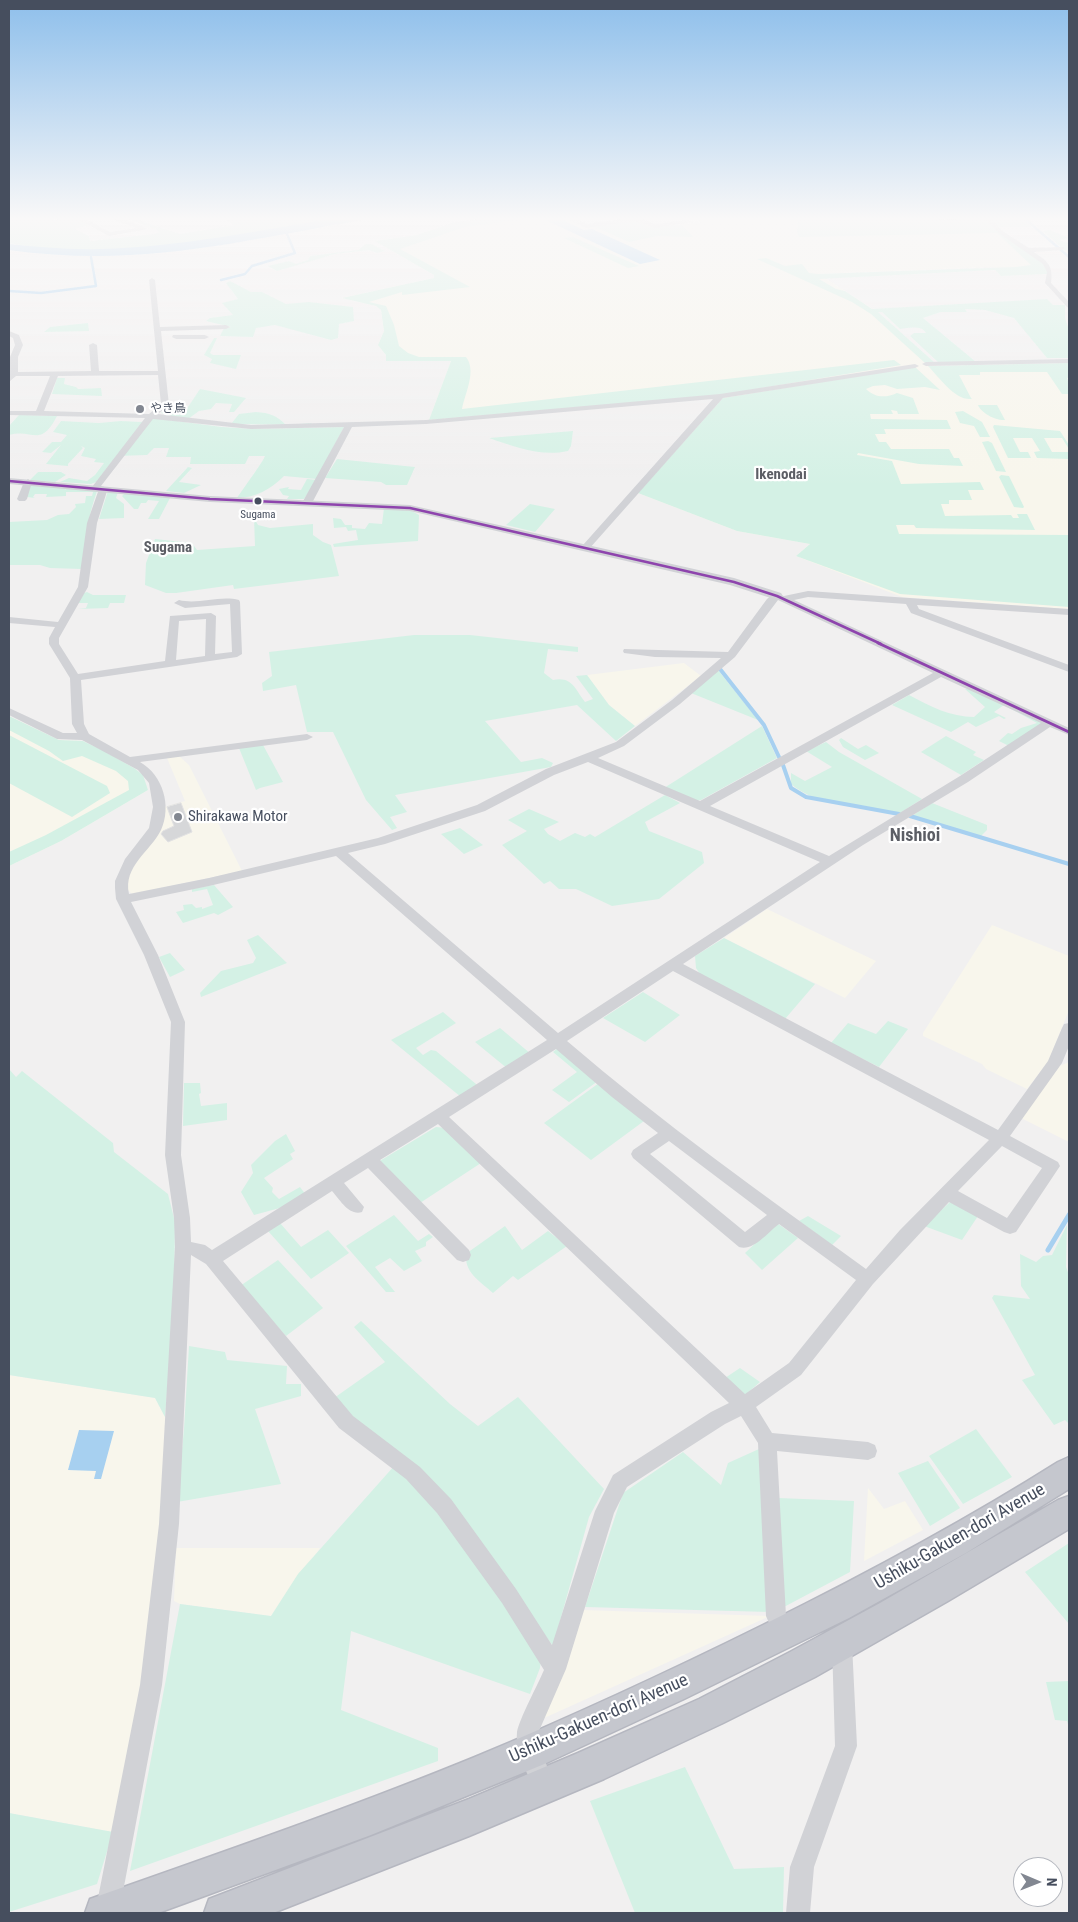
<!DOCTYPE html>
<meta charset="utf-8">
<style>
body{margin:0}
#map{position:relative;width:1078px;height:1922px;overflow:hidden;background:#f1f0f0;font-family:"Roboto Condensed",sans-serif}
canvas{display:block}
.frame{position:absolute;inset:0;border:10px solid #464e5e;pointer-events:none}
.north{position:absolute;left:1013px;top:1857px;width:50px;height:50px;box-sizing:border-box;background:#fff;border:1px solid #b5b8bf;border-radius:50%;rotate:91deg;font-size:14px;font-weight:700;line-height:20px;text-align:center;color:#464e5e}
.north::after{content:'';display:block;margin:auto;width:18px;height:22px;background:#828791;clip-path:polygon(50% 0,100% 100%,50% 72%,0 100%)}
</style>
<div id="map">
<canvas width="1078" height="1922"></canvas>
<div class="frame"></div>
<div class="north">N</div>
</div>
<script>
const g = document.querySelector('canvas').getContext('2d');
g.lineJoin = 'round';
function paint(path, color) { g.fillStyle = color; g.fill(path, 'evenodd'); }
function stroke(path, color, width, dash) { g.strokeStyle = color; g.lineWidth = width; g.lineCap = dash ? 'butt' : 'round'; g.setLineDash(dash || []); g.stroke(path); }
function label(font, color, halo, rows, align = 'center') {
  g.font = font + ' "Roboto Condensed","Noto Sans JP",sans-serif'; g.lineWidth = 4.5; g.setLineDash([]); g.textBaseline = 'middle'; g.strokeStyle = halo; g.fillStyle = color; for (const [text, x, y, turn = 0] of rows) {
    g.save(); g.translate(x, y); g.rotate((+turn || 0) * Math.PI / 180); g.textAlign = isNaN(turn) ? turn : align; if (halo) g.strokeText(text, 0, 0); g.fillText(text, 0, 0); g.restore();
  }
}
const commercial = new Path2D(`
 M495,217H563L587,227L635,221L654,227L701,222L696,218L699,217H798L797,232L1000,233L1043,262L1001,276L992,267L819,274L877,312L938,366L1069,363V609L902,597L796,556L810,544L737,531L638,493L723,398L429,420L451,361H386V355L378,345L384,331L381,310L376,306L342,298L434,278V275L375,241L417,235L452,223Z
 M684,663L701,676L635,726L609,705L587,675Z
 M9,716L59,740L83,741L134,768L148,790L61,841L9,866Z
 M179,756L189,765L242,871L132,894L127,889V879L163,807L185,801L167,758Z
 M767,909L876,961L845,998L724,938Z
 M992,925L1069,956V1010L1048,1062L1027,1089L986,1069L982,1064L923,1036V1033Z
 M1069,1062V1142L1021,1118L1057,1067Z
 M9,1375L155,1398L165,1417L164,1511L146,1677L113,1832L9,1813Z
 M868,1488L884,1509L905,1501L923,1530L864,1561Z
 M176,1548H320L271,1616L180,1604L174,1601Z
 M582,1610L770,1616L542,1719Z`);
const green = new Path2D(`
 M22,217H48L55,220L73,217L90,225L75,229L89,236L90,241L154,234L159,232L156,229L123,217H135L141,221L180,234L234,225L223,217H339C231,238 118,265 9,243V220Z
 M495,217L534,218L465,227L400,249L470,287L402,295V292L369,302L386,306L394,325L399,346L408,353L419,357H466C477,371 465,393 462,409L894,360L901,365L719,395L429,420L451,361H386V355L378,345L384,331L381,310L376,306L342,298L434,278V275L375,241L417,235L452,223Z
 M798,217H981L927,220L984,219L1043,262L1048,270L1047,274L1001,276L995,270L819,279L836,289L845,291L872,309L1047,299L1053,305H1065V318L1069,330V358H1047L1014,318L985,310L965,309L967,312H941L923,318L976,362L939,363L910,336L914,333H926C921,325 909,328 900,329L882,312H878L934,362L925,363L871,314L852,302L757,259L766,258L785,266L802,264L809,273L818,274L1016,267L1031,265L997,233L799,237L797,232Z
 M987,217H1022L1032,227H999Z
 M635,221L650,227L682,225L693,237L657,236L629,242L593,226Z
 M1050,230L1069,238L1059,240L1069,243V251L1064,250L1043,231Z
 M573,237L639,266L628,268L564,238Z
 M366,244H371L385,251L377,253L369,250L335,254L277,271L268,266L289,261L296,264L308,260L310,256L358,250Z
 M230,281L251,292H262L286,304L309,302L353,307L354,321L339,324L338,338L331,340L275,325L256,328L253,337L220,336L224,328L231,327L206,321L210,318L233,315L222,303L238,299L226,283Z
 M88,323L89,331L44,332L50,327Z
 M214,338H217L210,353L213,355H241L236,369L210,363L212,359L204,355Z
 M1069,363V377L1067,378L1069,384V394H1062L1047,372H980V375H959L971,398L972,399C955,401 939,377 928,366Z
 M915,367L940,390L925,387L897,389L885,385L873,386L866,389C875,398 886,398 897,393L913,398L919,414H898L897,411L891,410L893,414H870L871,419L947,420L951,429H884L886,434H875L879,442H886L891,449H949L954,458H959L963,466L919,464L858,453L857,455L892,461L901,484L980,482L984,490H968L972,500H949V504H941L945,516L1011,515L1013,518H1019L1017,514H1027L1035,530L916,528L914,525H896L899,534L1069,535V607L900,594L796,556L810,544L737,531L638,493L723,398Z
 M57,378H65L64,384L76,387L78,389L101,388L102,396L52,394Z
 M200,389L246,398L234,412H229L232,404L216,403L211,409L199,411L188,419L163,416L165,414L161,413L167,408L188,407Z
 M978,405H997L1005,420C996,421 981,413 978,405Z
 M963,411L982,422L990,437H980L974,426L960,423L955,412Z
 M256,412C270,413 276,415 286,425L312,423L310,425L231,424L239,414Z
 M19,415L57,416C40,449 33,428 9,435V426Z
 M153,418L222,427L254,429L344,427L317,479L284,476C271,489 255,498 237,498C242,490 263,462 265,456H249L245,464H190L191,457H166L169,448H154L147,455L117,456L96,482L91,484L60,482L69,478L87,481L95,475L104,463L94,462L96,459L81,456L85,448L81,446L83,448L68,464V466L46,464L61,445L51,453L42,452L52,442H61L67,435L53,432L61,421L99,423L121,421L141,422Z
 M994,425L1060,431L1069,445V449L1062,438H1044L1052,452H1069V459L1037,458L1034,452L1040,451L1032,438H1013L1020,452H1028L1031,458H1008L993,427Z
 M573,431L571,446L568,451C541,457 515,447 489,438Z
 M988,441L992,443L1006,472L996,471L982,442Z
 M337,459L415,467L407,485H386L381,482L325,478Z
 M188,467L192,468L179,482L201,485L184,493L166,491Z
 M38,472H61L66,475L55,482L30,480Z
 M1001,475L1009,476L1024,507L1023,508L1014,507L999,477Z
 M307,479L317,480L304,499H287L289,496L283,495L279,489L289,487L288,489L301,490Z
 M31,485L65,488V490L66,488L97,491C88,516 85,541 82,569L50,568L40,565H9V522L47,520L58,515L69,514L76,507L75,504L85,503L86,496H92L93,492H66V496L46,497L47,494H35L33,497L35,498L27,497L29,486Z
 M108,491L118,492L116,498L124,504V518L99,519Z
 M125,493L170,498L159,519H148L159,501L148,500L146,503H141L138,509H134L122,496Z
 M530,504L555,509L535,532L506,525Z
 M384,508L412,511L419,515L418,541L334,547L333,544L358,540L356,530L348,531L346,527L334,528L333,518L341,519L345,525H352V528L365,529L369,523L382,524Z
 M254,518L258,525L270,528L313,524V535L323,542L331,545L339,576L234,589L233,585L176,593H166L145,585L146,563L155,539L192,543L197,550L255,546Z
 M87,592L93,595H126L124,603H110L108,608L78,609L86,608L88,603H78L84,593Z
 M414,635H470L578,647V652L548,649L544,673L553,680C572,676 575,689 585,702L593,699L576,676L587,675L609,705L635,726L616,741L577,705L485,721L521,762L542,758L553,763L551,767L395,795L407,812L390,817L397,828L392,830L366,800L333,732H307L296,685L263,691L262,683L272,676L269,652Z
 M718,670L758,720L691,693Z
 M965,689H970L1043,723L1009,746L999,741L1008,733L1012,734L1021,728L1037,723L1004,705L994,712L1006,718L1004,719L999,716L976,727L968,722L951,732L892,705L909,695C929,706 951,717 974,717L985,707Z
 M9,716L59,740L83,741L102,750L134,768L143,775L148,790L61,841L9,866V852L46,835L129,790L128,781L116,771L82,756L63,761L49,751L9,730Z
 M762,726L777,758L701,800L695,801L664,788Z
 M9,735L107,786L110,793L72,817L9,783Z
 M946,736L976,752L973,755L984,760L961,775L921,752Z
 M841,738L858,749L866,745L879,753L865,760L843,747L839,740Z
 M826,742L839,752L922,799L900,813C866,807 817,807 791,784V773L805,781L832,767L806,751Z
 M263,745L283,782L260,788L256,790L239,748Z
 M665,795L680,803L645,822L649,831L702,852L704,863L659,899L612,906L576,889H559L550,881L544,884L502,845L527,831L508,820L529,809L559,822L544,829L548,834L560,841L575,833L585,837L590,834L595,837Z
 M932,803L987,825V830L979,838L910,817Z
 M460,828L483,845L464,854L441,834Z
 M214,885L233,907L218,915L214,913L183,923L176,912L184,910L183,905L192,904L196,908L202,907V909L213,905L207,889L192,892V889Z
 M258,935L287,963L201,997L200,993L221,971L253,963L256,958L247,940Z
 M724,938L815,984L785,1019L702,977L696,968L695,956Z
 M170,953L185,970L170,977L159,957Z
 M643,992L680,1015L645,1042L603,1018Z
 M443,1012L456,1023L416,1048L423,1055L431,1050L436,1051L476,1084V1089L461,1097L391,1040Z
 M888,1021L908,1029L879,1067L831,1043L848,1023L876,1034Z
 M500,1028L531,1054L508,1069L475,1042Z
 M558,1048L598,1081L569,1102L552,1090L577,1072L553,1052Z
 M9,1069L16,1077L22,1071L113,1143L114,1152L168,1194L175,1222L174,1305L165,1417L155,1398L9,1375Z
 M184,1083H200L201,1093L199,1094L201,1106L227,1103V1120L183,1126Z
 M599,1083L644,1121L591,1160L544,1123Z
 M436,1127L446,1128L481,1163L420,1203L378,1162Z
 M286,1134L295,1151L290,1154L293,1159L264,1178L273,1188L272,1192L279,1199L300,1187L306,1195L287,1206L254,1215L241,1192L253,1173L251,1165L275,1141Z
 M950,1202L978,1216L962,1240L924,1226Z
 M394,1215L418,1241L429,1234L433,1237L426,1242V1246L415,1251L422,1261L404,1271L390,1258L375,1267L395,1292H386L346,1246Z
 M808,1216L841,1236L832,1245L799,1221Z
 M280,1223L301,1247L328,1230L349,1253L311,1279L268,1231Z
 M777,1223L798,1238L762,1270L745,1253Z
 M1067,1225L1066,1267L1069,1275V1424L1065,1420L1054,1425L1022,1380L1035,1375L992,1298L994,1295L1030,1299L1021,1286L1020,1254L1036,1262L1043,1256L1052,1255Z
 M505,1226L522,1250L548,1231L567,1246L518,1280L513,1276L493,1293C481,1282 462,1271 467,1253Z
 M278,1260L323,1308L286,1336L240,1286Z
 M361,1321L450,1404L478,1426L518,1397L604,1489L589,1517L553,1646L429,1478L381,1444L334,1398L385,1362L354,1327Z
 M189,1346L225,1352L227,1360L287,1366L286,1384H301V1396L255,1409L281,1484L177,1502L184,1429Z
 M740,1368L760,1382L744,1396L725,1378Z
 M976,1429L1012,1477L963,1504L929,1456Z
 M759,1449L770,1612L585,1607L623,1493L683,1452L721,1485L728,1463Z
 M928,1461L960,1508L930,1526L898,1473Z
 M395,1465C455,1520 496,1592 541,1659L540,1668L530,1694L351,1631L341,1710L438,1748V1761L130,1871L180,1604L271,1616L298,1574Z
 M778,1498L854,1501L850,1572L782,1608Z
 M1069,1543V1624L1025,1572Z
 M1069,1681V1728L1067,1721L1055,1720L1046,1682Z
 M685,1767L734,1869L784,1867L783,1913H635L590,1801Z
 M9,1813L113,1832L97,1884L9,1912Z`);
const water = new Path2D(`
 M539,217H556L584,230L592,229L660,260L640,264Z
 M79,1430L114,1431L101,1479H94L96,1471L68,1470Z`);
const streamFar2 = new Path2D(`
 M1023,217L1069,257
 M221,280L245,274L252,266L295,253L287,234
 M9,291L41,293L96,286L91,257`);
const streamFar1 = new Path2D(`
 M720,669L764,725L779,757
 M783,765L791,788L806,797L899,814
 M910,816L1069,864`);
const stream = new Path2D(`
 M1048,1250L1069,1215`);
const river = new Path2D(`
 M341,217H367L362,220C275,235 186,256 97,256C67,256 38,254 9,250V244C39,247 69,250 100,249C181,247 261,230 341,217Z`);
const building = new Path2D(`
 M181,803L192,832L168,842L161,834L163,831L174,826L167,807Z`);
const minor = new Path2D(`
 M9,217H18L9,221Z
 M74,217H82L110,232L137,228L119,222L112,217H119L148,229L109,236Z
 M563,217H571L587,224L636,217L656,224L689,220L692,222L655,228L635,221L586,228Z
 M982,217H989L1004,232L1029,248L1064,247V249L1062,250L1034,252C1047,261 1054,266 1051,283L1069,302V308L1067,307L1045,283L1047,272L1043,264L1000,234Z
 M152,278L155,280L160,327L226,325L230,327L226,329L161,331L169,405L158,414L251,425L426,420L720,394L915,364L919,366L915,368L723,398L589,549L586,550L581,547L583,545L713,399L426,424L352,427L312,503L307,506L302,503L344,427L251,429L153,419L101,486L108,488L97,523L88,587L59,638V644L78,674L165,661L170,616L211,613L216,616L215,654L232,652L230,604L185,608L174,603L179,600C198,605 219,595 239,600L240,602L242,654L237,657L81,680L84,724L89,734L130,757L307,734L313,737L307,740L140,762C163,775 172,806 161,830C150,852 123,866 129,894L209,878L378,838L477,805L546,769L616,742L672,700L721,658L655,657L624,653L623,651L624,649L728,652L767,599L773,594L784,596L808,591L1069,609V615L917,605L919,609L1069,665V672L911,613L906,604L808,597L794,600L1069,728V735L1050,727L968,782L863,845L683,964L998,1130L1048,1061L1062,1028L1064,1024L1069,1023V1046L1062,1063L1010,1136L1058,1162L1060,1166L1016,1232L1010,1234L1004,1232L949,1202L873,1284L801,1375L756,1407L772,1433L868,1442L875,1445L877,1451L875,1457L868,1460L777,1451L786,1616L783,1623L776,1626L769,1623L766,1616L758,1443L741,1416L725,1424L627,1487L614,1513L566,1669L539,1731L541,1752L556,1787L553,1795L545,1798L537,1795C529,1776 515,1753 517,1732C519,1720 538,1684 544,1670L502,1603L437,1513L406,1479L339,1428L206,1264L191,1255L179,1524L162,1685L119,1913H95L140,1685L159,1524L175,1247L174,1218L165,1155L171,1022L144,955L116,899L115,888V881L125,859L149,828L153,807L149,783L138,770L82,740L57,739L9,715V708L63,733H77L72,724L70,678L49,644V638L55,627L9,623V617L58,622L78,587L87,523L99,489L96,490L92,487L145,418L9,415V411H36L50,376H16L9,382L10,357L15,345L13,338L9,336V331L19,335L23,345L18,357V372L91,371L89,345L93,343L97,345L99,371H158L149,280ZM158,375L161,404L149,414L44,411L58,376ZM778,600L933,673L700,801L598,758L624,746L680,704L735,657ZM206,619L205,656L176,660L179,621ZM941,677L1041,723L960,776L829,856L710,806ZM588,762L820,862L558,1033L348,853L385,844L485,811L554,775ZM336,856L547,1040L212,1250L205,1245L191,1242L190,1218L181,1155L185,1022L158,955L131,902L209,886ZM673,971L989,1140L900,1230L866,1269C764,1195 662,1123 567,1041ZM556,1049L612,1097L658,1133L633,1150L631,1154L633,1158L739,1247C753,1252 768,1232 779,1224L856,1280L789,1363L745,1394L449,1117ZM438,1124L729,1403L711,1412L613,1475L595,1511L552,1645L516,1589L451,1499L420,1467L353,1416L223,1261L332,1191C340,1200 349,1216 362,1212L364,1207L344,1183L368,1168L457,1260L463,1262L469,1260L471,1255L469,1250L380,1160ZM669,1141L767,1215L745,1232L650,1154ZM1002,1146L1042,1168L1007,1218L958,1191Z
 M173,335H205L209,337L205,339H176L172,337Z
 M1069,359V363L926,366L922,364L926,362Z
 M28,479L32,482L27,499L25,501H19L17,499L24,482Z
 M842,1634L849,1637L852,1644L857,1746L814,1867L810,1913H786L790,1867L835,1746L832,1644L835,1637Z`);
const tertiary = new Path2D(`
 M9,478L210,496L410,505L734,578L781,593L783,596L777,600L730,585L410,511L210,502L9,484Z`);
const trunk = new Path2D(`
 M1069,1457V1489L966,1553L849,1618L684,1699L542,1765L371,1835L158,1913H85L90,1899L104,1894C229,1850 353,1807 475,1757C573,1716 668,1672 763,1625C864,1575 963,1522 1058,1462Z
 M1069,1496V1529L948,1601L815,1677L723,1723L604,1779L469,1836L273,1913H204L209,1899L469,1799L578,1753L699,1699L790,1652L880,1603L1058,1500Z`);
const bus1Far1 = new Path2D(`
 M9,481L210,499L410,508L734,582L777,596L881,644`);
const bus1 = new Path2D(`
 M878,643L1069,732`);
const markers = [
 [140,409,5,"#828791"],
 [258,501,4.5,"#464e5e"],
 [178,817,5,"#828791"]
];
const farBusnames = [
 ["Sugama",258,515]
];
const farPoinames = [
 ["やき鳥",150,409]
];
const farQuarternames = [
 ["Ikenodai",781,475],
 ["Sugama",168,548]
];
const poiNames = [
 ["Shirakawa Motor",188,817]
];
const quarterNames = [
 ["Nishioi",915,836]
];
const nearStreetnames = [
 ["Ushiku-Gakuen-dori Avenue",960,1537,-30],
 ["Ushiku-Gakuen-dori Avenue",599,1719,-24]
];
paint(commercial, '#f8f6ec');
paint(green, '#d4f1e5');
paint(water, '#a7d0f0');
stroke(streamFar2, '#a7d0f0', 2.5);
stroke(streamFar1, '#a7d0f0', 4);
stroke(stream, '#a7d0f0', 5);
paint(river, '#a7d0f0');
paint(building, '#d6d7d9');
stroke(building, '#e2e2e3', 1);
stroke(trunk, '#b5b7c0', 3);
paint(minor, '#d1d2d6');
paint(tertiary, '#d1d2d6');
paint(trunk, '#c5c7ce');
stroke(bus1Far1, '#8e44ad', 2.5);
stroke(bus1, '#8e44ad', 3);
const sky = g.createLinearGradient(0, 0, 0, 486);
sky.addColorStop(0, '#8ebfeb');
sky.addColorStop(0.45, '#f9f8f8');
sky.addColorStop(1, '#f9f8f800');
g.fillStyle = sky;
g.fillRect(0, 0, 1078, 486);
for (const [x, y, r, color] of markers) { const dot = new Path2D(); dot.arc(x, y, r, 0, 2 * Math.PI); g.fillStyle = color; g.fill(dot); stroke(dot, '#fff', 2); }
label('11px', '#464e5e', '#fff', farBusnames);
label('12px', '#464e5e', '#fff', farPoinames, 'left');
label('bold 15px', '#5c5e65', '#fff', farQuarternames);
label('15px', '#464e5e', '#fff', poiNames, 'left');
label('bold 18px', '#5c5e65', '#fff', quarterNames);
label('18px', '#464e5e', '#fff', nearStreetnames);
</script>
